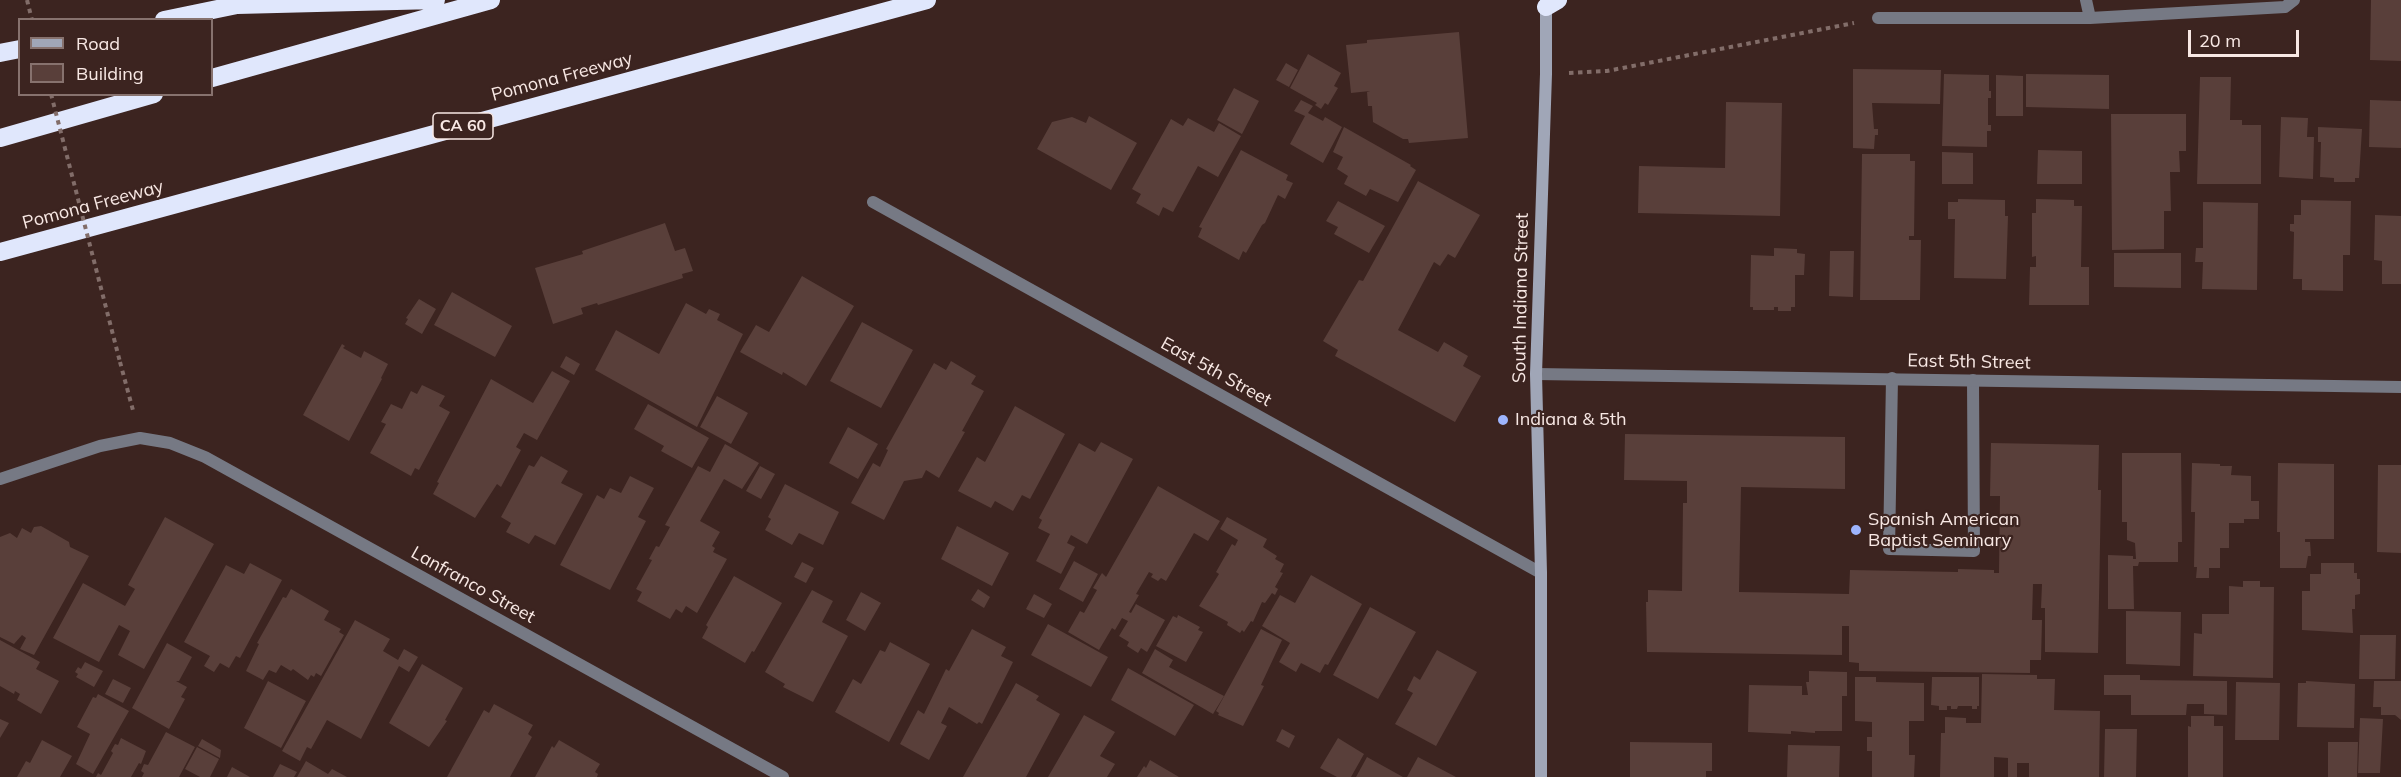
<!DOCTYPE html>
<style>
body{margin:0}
#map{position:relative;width:2401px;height:777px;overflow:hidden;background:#3c2420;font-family:Mulish,sans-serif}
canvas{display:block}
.legend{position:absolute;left:18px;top:18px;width:195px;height:78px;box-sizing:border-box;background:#3c2420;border:2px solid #87726e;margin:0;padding:8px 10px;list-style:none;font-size:18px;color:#f8e8e4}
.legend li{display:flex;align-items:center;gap:12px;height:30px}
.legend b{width:30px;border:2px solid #87726e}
.scale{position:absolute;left:2188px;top:30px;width:111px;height:27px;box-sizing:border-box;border:3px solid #f8e8e4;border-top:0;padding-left:8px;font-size:18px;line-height:21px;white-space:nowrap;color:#f8e8e4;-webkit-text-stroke:4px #3c2420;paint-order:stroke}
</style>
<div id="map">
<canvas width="2401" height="777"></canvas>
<ul class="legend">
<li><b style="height:8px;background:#a0a6b7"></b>Road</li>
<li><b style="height:16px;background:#593f3a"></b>Building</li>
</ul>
<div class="scale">20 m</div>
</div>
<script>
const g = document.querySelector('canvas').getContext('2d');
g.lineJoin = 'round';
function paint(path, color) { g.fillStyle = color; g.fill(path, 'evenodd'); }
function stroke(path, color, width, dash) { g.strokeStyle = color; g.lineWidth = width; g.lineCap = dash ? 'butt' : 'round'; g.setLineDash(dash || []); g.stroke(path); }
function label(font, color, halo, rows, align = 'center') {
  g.font = font + ' Mulish,sans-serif'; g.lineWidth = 4.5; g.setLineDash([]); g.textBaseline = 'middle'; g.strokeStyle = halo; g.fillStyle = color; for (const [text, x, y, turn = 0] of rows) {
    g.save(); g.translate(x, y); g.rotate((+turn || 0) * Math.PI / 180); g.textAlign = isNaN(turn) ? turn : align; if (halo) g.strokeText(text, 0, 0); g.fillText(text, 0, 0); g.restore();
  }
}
const building = new Path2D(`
 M2371,0H2401V61L2370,60Z
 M1459,32L1468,138L1409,143L1408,139H1403L1373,122L1372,106H1368L1367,92L1370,91L1351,93L1346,45L1367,43V40Z
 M1308,54L1341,73L1334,86L1338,88L1328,105L1325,103L1321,109L1315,105L1317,103L1290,88Z
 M1286,63L1298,70L1289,87L1276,80Z
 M1853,69L1941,70L1940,104L1872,103L1874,129H1878V135H1875L1874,149L1853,148Z
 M1944,74L1989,75V91H1991V98H1988V125H1991V131H1987V147L1942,146Z
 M2026,74L2109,75V109L2026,107Z
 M1996,75L2023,76V116H1996Z
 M2200,77H2231L2230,120H2242V125H2261V184H2197Z
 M1234,88L1259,101L1242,134L1217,120Z
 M1301,100L1313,106L1308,113L1323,121L1325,117L1342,127L1323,163L1290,144L1305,116L1294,111Z
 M2370,100L2401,101V148L2369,147Z
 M1726,102L1782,103L1780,216L1638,213L1639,166L1725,168Z
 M2111,114H2186V151H2179L2180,172H2170L2171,211H2164V249L2112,250Z
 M1089,116L1137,143L1111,190L1037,149L1052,122L1072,117L1086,123Z
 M2281,117L2308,118L2307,137H2314L2313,179L2279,177Z
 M1188,118L1214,132L1219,123L1241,136L1218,177L1198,166L1173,212L1163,207L1159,216L1136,203L1141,194L1132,189L1171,119L1183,126Z
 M1344,127L1411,165L1410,166L1416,170L1398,202L1370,189L1366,196L1344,184L1348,176L1337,169L1343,157L1333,152Z
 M2318,127L2362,129L2359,178H2355V182H2334V178L2320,177L2321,142H2318Z
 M1241,150L1288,175L1286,180L1293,183L1285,199L1278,195L1265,223L1262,225L1246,253L1243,251L1239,260L1198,237L1202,228L1199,227Z
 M2038,150L2082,151V184H2037Z
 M1942,152L1973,153V184H1942Z
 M1862,154H1910V161H1915L1914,236H1909V240H1921L1920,300H1860Z
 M1418,181L1480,215L1455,258L1448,254L1440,266L1434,262L1398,330L1438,352L1444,342L1468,356L1463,366L1481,376L1455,422L1335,356L1338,350L1323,341L1359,280L1363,281Z
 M1958,199L2005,200V216H2008L2006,279L1954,278L1955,219H1948V202H1958Z
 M2036,199L2074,200V206H2082L2081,267H2089V305H2029L2030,267H2036V256L2032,257V213H2036Z
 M2301,200L2351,201L2350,255H2343V291L2302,290V279H2293L2294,232L2290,231V224H2294V215H2301Z
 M1338,201L1385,226L1369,253L1334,234L1338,227L1326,221Z
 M2203,202L2258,203L2257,290L2202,289L2203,262H2195L2196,248H2203Z
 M2375,215L2401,216V284H2382V261L2374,260Z
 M665,223L675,251L685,248L693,271L682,274L683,278L598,305L597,303L581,308L583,314L553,324L535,268L583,254L582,251Z
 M1774,248L1797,249V253L1805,254L1804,275H1795V307H1791V311H1778V307H1774V310H1753V307H1750L1751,255L1774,256Z
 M1830,251H1854L1853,297L1829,296Z
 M2114,253H2181V288L2114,287Z
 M802,276L854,306L806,386L783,372L782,375L740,352L756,325L769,332Z
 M452,292L512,326L495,357L434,325Z
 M419,299L436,309L422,334L405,324L408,319L406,318Z
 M686,303L706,314L709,309L720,314L717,320L743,334L697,427L595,370L616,330L659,354Z
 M862,322L913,350L881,408L830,381Z
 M342,344L345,346L343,348L361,358L364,351L388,364L381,378L382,379L349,441L303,415Z
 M566,356L580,364L574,375L560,367Z
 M951,361L976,376L971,384L984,391L962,431L965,432L939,478L926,470L922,478L904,481L884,520L851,503L873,463L880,467L888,450L886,449L934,363L946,370Z
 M552,371L570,381L537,440L524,433L516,447L521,450L501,487L497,484L475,518L433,494L439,483L437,482L491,379L533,403Z
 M422,385L445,396L439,406L450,412L419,470L415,468L411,476L370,453L386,424L381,422L391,404L402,409L411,391L417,394Z
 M717,396L748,413L731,444L700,427Z
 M648,404L709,438L692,468L661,451L664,446L634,429Z
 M1015,406L1065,434L1030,499L1022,495L1013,511L995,501L991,508L958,491L977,457L985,462Z
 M848,427L878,444L858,479L829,463Z
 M1625,434L1845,437V489L1741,487L1739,592L1849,594L1850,570L1958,572V569L1994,570V573H1999L2000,496H1990L1991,443L2099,445L2098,490H2101L2098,653L2045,652V608H2041L2042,584H2033L2032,620H2042L2041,660H2030V673L1859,671V663L1849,662V626H1842V655L1647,652L1646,602H1648V590L1682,591L1683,503H1687V481L1624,480Z
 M1101,442L1133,459L1087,544L1071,535L1067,543L1075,547L1061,574L1036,561L1050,534L1038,528L1042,520L1039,518L1079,443L1095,452Z
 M725,444L759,463L742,489L724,479L700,521L720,532L712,546L715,548L713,552L727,559L697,613L686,606L682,613L676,609L670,619L637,601L642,592L636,589L652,560L649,559L656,546L659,547L670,527L665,525L698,466L710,472Z
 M2122,453H2181L2182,542H2178V562H2139L2138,566H2133L2134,609H2108V555L2133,556V559H2136L2135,543L2127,540V522H2122Z
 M541,456L568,471L561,483L583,494L555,545L535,535L529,544L506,532L511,523L501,517L529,465L534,467Z
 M2192,463L2220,464V466H2232L2231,475L2251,476V501H2259V519H2244V523H2229V548H2220V568H2209V578H2196L2197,567H2194L2195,512H2191Z
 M2278,463L2334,464V539H2305V542H2310L2311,556H2308L2306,568H2280V532H2277Z
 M2378,465H2401V553L2377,552Z
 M760,466L775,474L761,499L746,491Z
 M630,476L654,488L638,517L646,521L610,590L560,565L597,495L604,499L610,488L621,493Z
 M785,484L839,512L823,545L799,533L792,545L765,530L771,519L768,517Z
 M1158,486L1220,521L1208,541L1194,533L1166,581L1161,578L1158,581L1151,577L1153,574L1149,572L1136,594L1139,595L1129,612L1131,613L1136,604L1165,620L1147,652L1141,648L1138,653L1127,646L1129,642L1119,636L1128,621L1122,618L1115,630L1112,628L1099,650L1068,632L1080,611L1084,613L1097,590L1093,588L1102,573L1106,577Z
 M165,517L214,544L144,669L118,655L130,631L119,625L99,662L53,638L83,583L125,606L135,589L128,585Z
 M1227,517L1267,539L1263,547L1277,556L1275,559L1284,564L1280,572L1283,573L1275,587L1278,589L1275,595L1272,593L1265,603L1262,602L1253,622L1251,621L1244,632L1242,630L1240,633L1227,625L1228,622L1199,606L1219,574L1216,572L1232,544L1235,546L1238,540L1220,529Z
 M41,526L69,542L70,547L89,556L34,655L20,649L26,638L22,635L14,644L0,637V537L10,533L17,538L22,528L31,533L34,527Z
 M957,526L1009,553L992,586L941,559Z
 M1074,561L1098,574L1083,602L1059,589Z
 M802,562L814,568L806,583L794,577Z
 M250,563L282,580L240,658L236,656L229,668L220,663L214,672L204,666L210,656L184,642L226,565L244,574Z
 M2321,563H2354V573H2357V579H2360V594L2355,595V609H2352L2353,633L2302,630V591H2310V574H2321Z
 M1311,575L1362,604L1328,665L1325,664L1320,673L1301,663L1296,672L1279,662L1290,643L1262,626L1280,595L1295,603Z
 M734,576L782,603L754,652L752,651L745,663L702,638L708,627L706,625Z
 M2243,581H2260V587H2274L2273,678L2193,676L2194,633L2202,634V614H2229V586L2243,587Z
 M291,589L329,611L324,620L341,629L339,632L344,635L321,676L316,673L314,677L311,675L308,680L293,669L291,671L281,665L276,673L269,670L263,680L246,671L259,644L257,643L283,597L286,598Z
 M978,589L990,597L984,608L971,600Z
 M812,590L833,601L822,622L848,636L813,702L783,687L785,684L765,672Z
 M861,592L881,603L865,631L846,620Z
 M1034,594L1052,604L1044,618L1026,609Z
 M1370,607L1416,632L1378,699L1333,675Z
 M2126,611L2181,612L2180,666L2126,664Z
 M1178,615L1200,627L1198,630L1203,632L1186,662L1156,646L1173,616L1177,618Z
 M355,620L390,639L383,651L398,660L404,649L418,657L409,672L399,666L361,739L327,720L311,749L307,747L300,761L282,751Z
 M1048,624L1108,657L1091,687L1031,655Z
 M972,629L1006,647L1001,656L1013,662L982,724L979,722L977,724L949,707L941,723L947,726L929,760L900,744L918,710L924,714L946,669L949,671Z
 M1261,629L1282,640L1261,685L1264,686L1243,726L1218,715L1219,713L1216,711Z
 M2360,635H2396L2395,679H2359Z
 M0,640L40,662L36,669L59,681L41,714L17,700L20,694L15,691L14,694L0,686Z
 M890,642L930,664L889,742L835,712L853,679L861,684L880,650L885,652Z
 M167,643L192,657L179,681H176L187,687L181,697L185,699L169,729L132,708Z
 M1155,649L1173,660L1169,667L1224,696L1213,714L1142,673Z
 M1437,650L1477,672L1436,746L1395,724L1413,693L1407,690L1414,676L1420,680Z
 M85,662L103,671L94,687L76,677L78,674L75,672L78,667L81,669Z
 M422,664L463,688L445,720L447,721L429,747L389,723Z
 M1128,668L1194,705L1175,736L1111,700Z
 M1809,671L1847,672V696H1842V731H1815V733L1791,731V734L1748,732L1749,685L1802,686V695H1808L1806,682H1809Z
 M1982,674L2037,675V679H2055L2054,710L2100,711L2099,777H2029V763H2017V777H2008V758L1994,757V777H1940L1941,733H1945V717L1966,718V723H1981Z
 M2104,675H2140V680L2227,681V715L2204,714V704H2187L2186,715H2131V695H2104Z
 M1855,677H1876V682L1924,683V721H1909V755H1915L1914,777H1872V751H1867V737H1872V722L1855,721Z
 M1932,677H1979V706H1977V709H1972V706H1958L1957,709H1951V706H1947V710H1939V706L1931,705Z
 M113,679L131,688L123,703L105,694Z
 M268,681L306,701L281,748L244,728Z
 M2306,681L2355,684L2354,728L2297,727L2298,683H2306Z
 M2374,681H2401V720L2395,715H2381V707H2373Z
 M2236,682L2280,683L2279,740H2235Z
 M1016,683L1039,696L1036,700L1060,714L1026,777H963Z
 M98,694L129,711L93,774L76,764L90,734L77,727L93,697L96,698Z
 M494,704L533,725L528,734L532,737L510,777H447L484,710L489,713Z
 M1084,715L1115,732L1100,756L1115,764L1107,777H1048Z
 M2191,716H2214V726H2223V777H2188V726L2191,727Z
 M2360,718L2383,719L2380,773H2358Z
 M0,719L9,723L0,738Z
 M1282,729L1295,736L1289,748L1276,741Z
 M2105,729H2137L2136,777H2104Z
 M166,732L195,747L179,777H142L144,773L141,771L144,764L148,765Z
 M121,738L146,751L141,764L139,763L131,777H96L98,773L101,775L113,753L111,751L115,744L118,745Z
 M1338,738L1364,754L1351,777H1337L1320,768Z
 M202,739L221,750L220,758L198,746Z
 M42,740L72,756L60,777H17L26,761L30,763Z
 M559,740L600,764L595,772L598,774L597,777H535L552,746L554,748Z
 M1630,742L1712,743V771H1706V777H1630Z
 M2328,742H2358L2357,777H2328Z
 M1788,745L1840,746L1839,777H1787Z
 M197,747L219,759L210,777H200L185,769Z
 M1367,757L1403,777H1356Z
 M1418,757L1456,777H1407Z
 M1150,760L1179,777H1137L1144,766L1146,768Z
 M306,761L328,774L332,769L347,777H297Z
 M280,764L297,772L294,777H273Z
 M232,767L250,777H227Z`);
const path = new Path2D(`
 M27,0L32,20
 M1569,73L1607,71L1854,23
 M120,362L134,414`);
const lane = new Path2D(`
 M2086,0L2090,18
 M1878,18H2090L2285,7L2294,0
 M1892,378L1889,549L1974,551L1973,380`);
const street = new Path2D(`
 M873,202L1541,573
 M1536,374L2401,387
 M0,479L100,446L140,438L170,443L205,457L783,777`);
const secondary = new Path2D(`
 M1541,777V573L1536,374L1546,74V1`);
const highway = new Path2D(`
 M1546,7L1558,0
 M164,20L237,5L436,0
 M0,53L20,49
 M212,78L491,0
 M0,138L154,94
 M0,252L927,0`);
const pathBridge = new Path2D(`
 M51,94L120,362`);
const markers = [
 [1503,420,6,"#9db4fd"],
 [1856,530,6,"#9db4fd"]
];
const shields = [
 [463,126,60]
];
const shieldNames = [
 ["CA 60",463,126]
];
const streetNames = [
 ["Pomona Freeway",562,77,-15],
 ["Pomona Freeway",93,205,-15],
 ["South Indiana Street",1521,298,-89],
 ["East 5th Street",1969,362,1],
 ["East 5th Street",1216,372,29],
 ["Lanfranco Street",473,585,29]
];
const poiNames = [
 ["Indiana & 5th",1515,420],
 ["Spanish American",1868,520],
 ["Baptist Seminary",1868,541]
];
paint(building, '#593f3a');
stroke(path, '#826d69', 4, [4.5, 4.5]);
stroke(lane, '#767984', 12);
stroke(street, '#767984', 12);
stroke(secondary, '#a0a6b7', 12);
stroke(highway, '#e0e7fc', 18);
stroke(pathBridge, '#826d69', 4, [4.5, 4.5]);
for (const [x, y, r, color] of markers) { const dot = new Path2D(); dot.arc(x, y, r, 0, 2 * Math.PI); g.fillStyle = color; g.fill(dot); stroke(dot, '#3c2420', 2); }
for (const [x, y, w] of shields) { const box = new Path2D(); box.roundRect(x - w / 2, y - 13, w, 26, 4.5); g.fillStyle = '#3c2420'; g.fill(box); stroke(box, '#f8e8e4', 1.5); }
label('bold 16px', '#f8e8e4', null, shieldNames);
label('18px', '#f8e8e4', '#3c2420', streetNames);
label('18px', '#f8e8e4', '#3c2420', poiNames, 'left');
</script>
